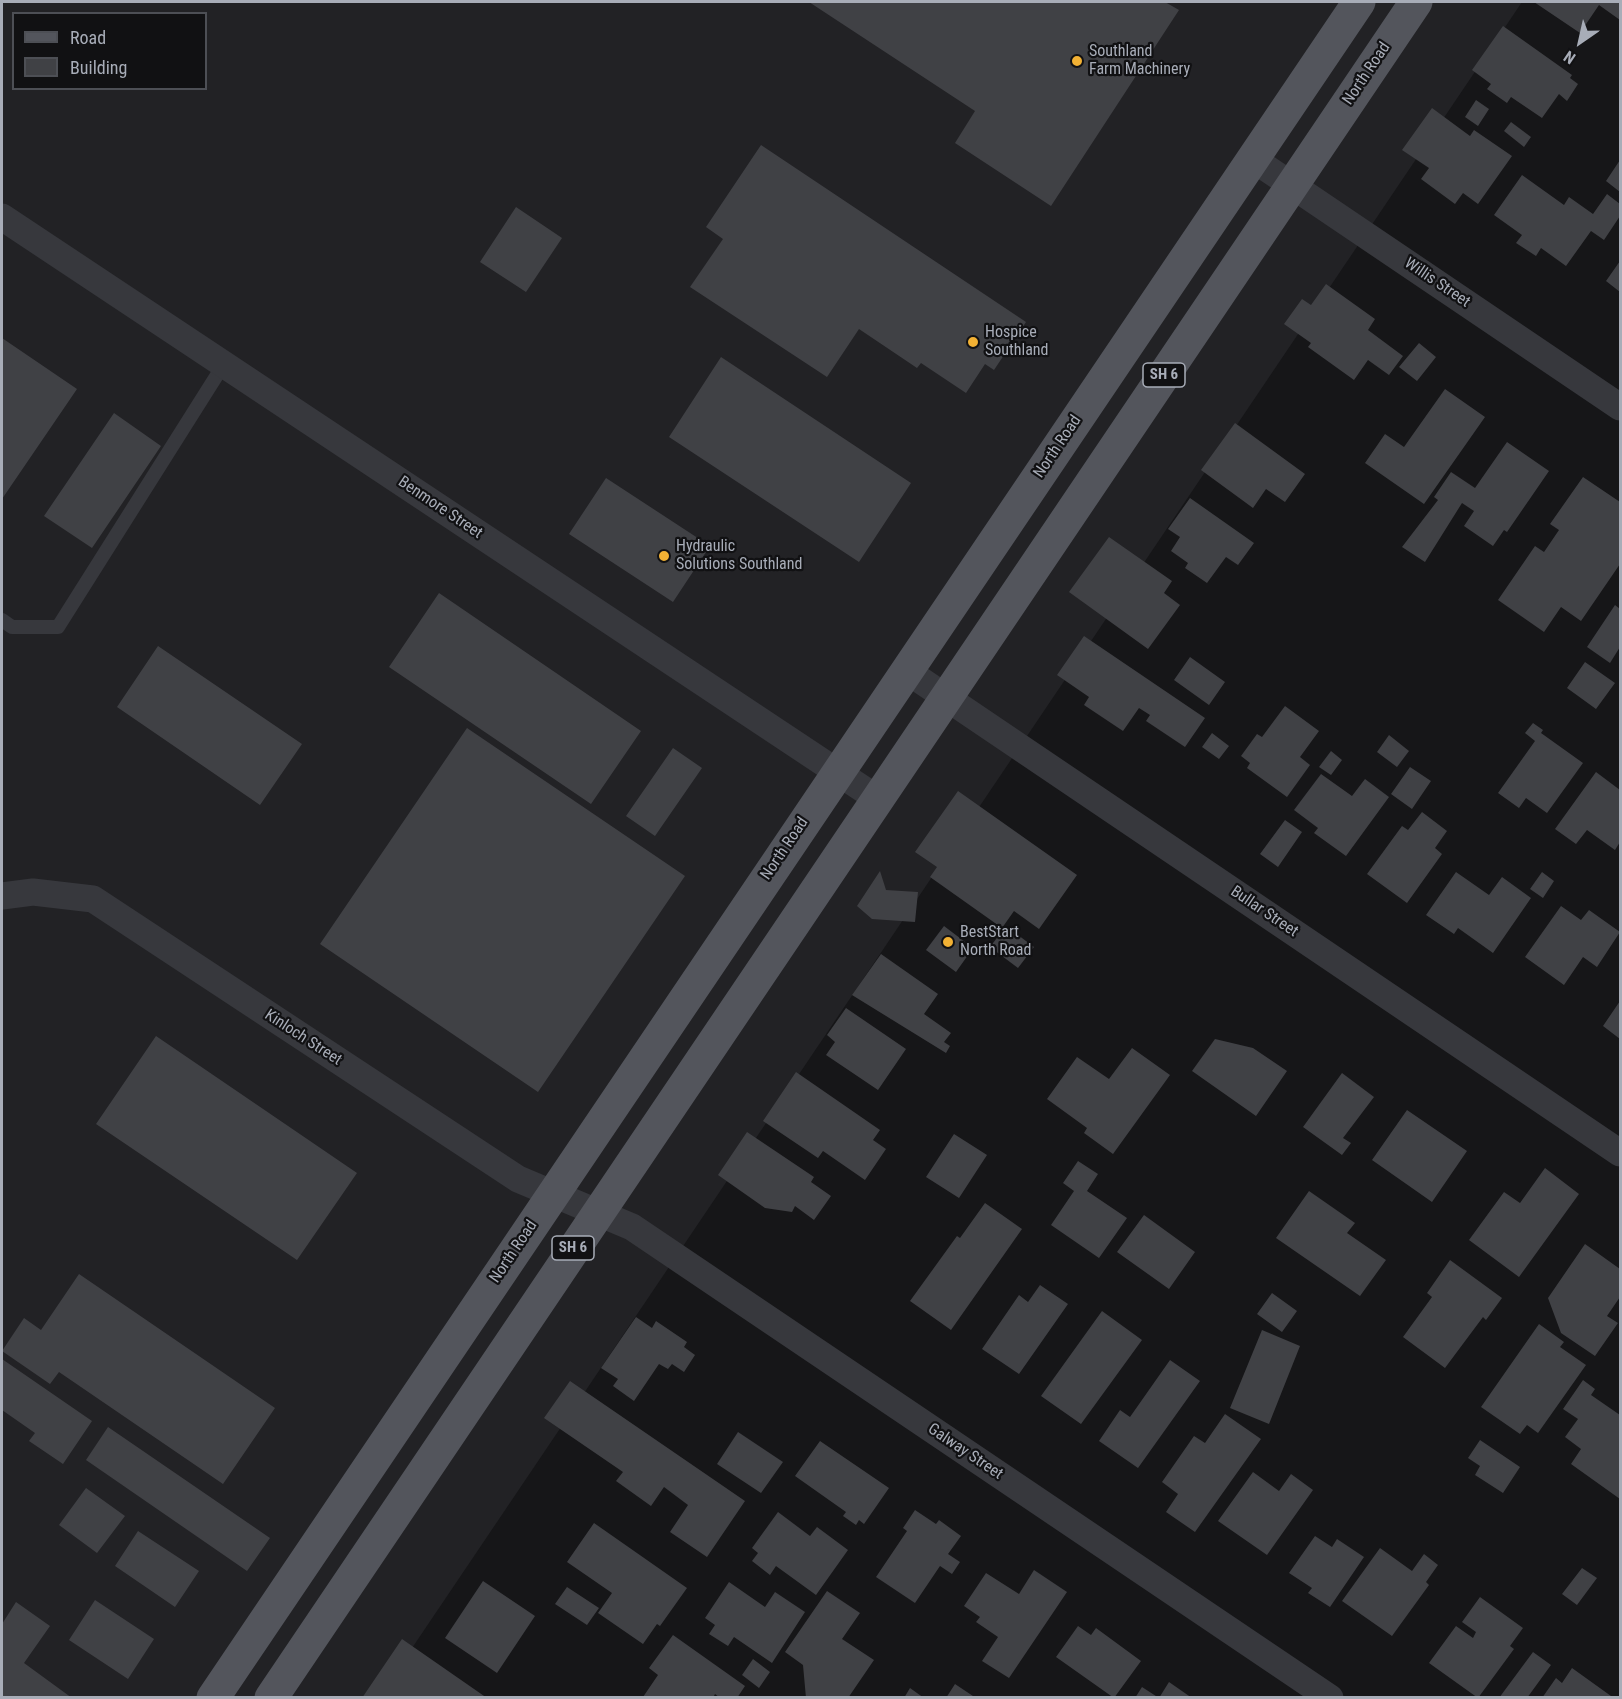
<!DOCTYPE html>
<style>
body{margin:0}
#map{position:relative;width:1622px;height:1699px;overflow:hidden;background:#161618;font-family:"Roboto Condensed",sans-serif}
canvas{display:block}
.frame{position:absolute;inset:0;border:3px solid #a8adb8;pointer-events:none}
.legend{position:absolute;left:12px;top:12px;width:195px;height:78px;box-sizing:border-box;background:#111113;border:2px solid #4d4f55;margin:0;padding:8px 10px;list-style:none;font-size:18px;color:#a8adb8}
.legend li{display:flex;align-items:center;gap:12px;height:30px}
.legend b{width:30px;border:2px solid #4d4f55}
.north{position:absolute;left:1550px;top:12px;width:60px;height:60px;-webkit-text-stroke:4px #111113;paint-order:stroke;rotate:214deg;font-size:16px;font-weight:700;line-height:24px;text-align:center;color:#a8adb8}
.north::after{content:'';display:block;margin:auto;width:21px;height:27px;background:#a8adb8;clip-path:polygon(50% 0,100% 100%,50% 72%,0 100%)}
</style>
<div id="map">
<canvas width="1622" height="1699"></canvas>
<div class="frame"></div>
<ul class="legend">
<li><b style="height:8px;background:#53555c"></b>Road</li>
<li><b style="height:16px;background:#404145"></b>Building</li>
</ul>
<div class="north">N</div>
</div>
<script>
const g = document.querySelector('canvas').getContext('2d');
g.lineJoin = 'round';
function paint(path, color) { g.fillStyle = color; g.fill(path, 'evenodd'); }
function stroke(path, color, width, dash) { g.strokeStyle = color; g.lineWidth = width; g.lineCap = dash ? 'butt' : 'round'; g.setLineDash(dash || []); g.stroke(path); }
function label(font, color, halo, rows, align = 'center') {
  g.font = font + ' "Roboto Condensed",sans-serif'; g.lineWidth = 4.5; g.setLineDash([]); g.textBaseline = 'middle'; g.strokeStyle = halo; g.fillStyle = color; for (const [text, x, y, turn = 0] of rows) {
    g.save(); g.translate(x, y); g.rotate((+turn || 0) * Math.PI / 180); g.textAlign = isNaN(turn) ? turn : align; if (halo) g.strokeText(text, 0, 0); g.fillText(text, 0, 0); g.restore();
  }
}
const built = new Path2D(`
 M2,2H1522L379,1697L2,1698ZM14,14H206V88H14Z`);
const building = new Path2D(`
 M809,2H1165L1179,10L1051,206L955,143L975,111Z
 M1534,2H1620V20L1599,5L1580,33Z
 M1503,26L1572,75L1570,78L1578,84L1567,101L1559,94L1542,118L1511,97L1507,103L1487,89L1491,84L1472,70Z
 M1476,100L1489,109L1478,126L1465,117Z
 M1432,108L1470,136L1474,130L1512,156L1478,204L1463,193L1455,204L1421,179L1429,168L1402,150Z
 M1511,122L1531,137L1524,147L1504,131Z
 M761,145L1026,322L994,370L985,364L966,393L921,363L917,368L859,329L827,377L690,287L723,239L706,227Z
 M1620,160V192L1606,181Z
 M1522,175L1564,205L1569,197L1593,214L1607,194L1620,204V216L1604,240L1591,231L1566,266L1541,248L1536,256L1516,243L1522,235L1494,215Z
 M516,207L562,238L526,292L480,262Z
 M1620,261V292L1606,281Z
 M1326,284L1375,319L1368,330L1403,356L1389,375L1368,360L1354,380L1308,347L1311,343L1284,324L1302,299L1311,305Z
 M2,338L77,389L2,499Z
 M1419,343L1436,357L1417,381L1399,367Z
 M721,357L911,483L859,562L669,437Z
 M1445,389L1485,417L1424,504L1365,463L1385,434L1404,447Z
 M114,413L161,446L92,548L44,516Z
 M1235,423L1305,474L1285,502L1266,489L1253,508L1201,470Z
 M1507,442L1549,471L1507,532L1504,530L1493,546L1464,526L1474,511L1462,503L1425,562L1402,547L1438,500L1434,497L1451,472L1475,488Z
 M1583,477L1620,502V564L1581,621L1561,607L1544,632L1498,600L1535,546L1544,552L1559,530L1550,524Z
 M606,478L710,546L673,602L569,534Z
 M1190,498L1254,543L1238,565L1226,557L1207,583L1185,568L1188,563L1171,551L1180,537L1168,529Z
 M1109,537L1172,581L1164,593L1180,605L1148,649L1069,592Z
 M439,593L641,731L591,804L389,667Z
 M1615,605L1620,609V647L1610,663L1587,647Z
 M1084,636L1205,718L1185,747L1146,721L1150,715L1139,708L1123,731L1084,705L1089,697L1057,675Z
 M158,646L302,744L260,805L117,707Z
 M1190,657L1225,682L1209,705L1174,680Z
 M1585,662L1615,683L1596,709L1567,688Z
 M1285,706L1319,731L1300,757L1310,765L1287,797L1247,768L1250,763L1241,756L1257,734L1262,737Z
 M1533,723L1543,730L1541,733L1583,763L1547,813L1526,798L1519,808L1498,793L1535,741L1525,733Z
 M467,728L685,876L538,1092L320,944Z
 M1212,733L1229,746L1219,759L1202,747Z
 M1389,735L1409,751L1397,767L1377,752Z
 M673,748L702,768L655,836L626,816Z
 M1331,751L1342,760L1331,775L1319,767Z
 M1410,767L1431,781L1412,809L1391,794Z
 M1596,772L1620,790V842L1615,850L1587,830L1576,844L1555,829Z
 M1321,774L1352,796L1365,779L1389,797L1346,856L1314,833L1318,828L1294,810Z
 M958,791L1077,875L1039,929L1014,911L1002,928L930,877L937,867L915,852Z
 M1422,812L1447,831L1435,848L1442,854L1407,903L1367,874L1402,826L1408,830Z
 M1285,820L1302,832L1278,867L1260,854Z
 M880,871L886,890L918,892L915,922L872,919L857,906Z
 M1456,872L1489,895L1502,877L1531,898L1493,953L1458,928L1454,934L1426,915Z
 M1542,872L1554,881L1543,898L1530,889Z
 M1561,906L1581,920L1589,910L1620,932L1597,967L1583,957L1564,985L1525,957Z
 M944,926L973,948L956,972L926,950Z
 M1006,926L1034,947L1018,968L990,947Z
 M881,954L938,994L924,1014L951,1033L944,1042L950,1046L946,1053L852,995Z
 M1620,1001V1039L1603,1026Z
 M846,1008L906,1049L878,1090L826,1055L835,1042L827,1035Z
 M156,1036L357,1173L297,1260L96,1124Z
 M1215,1039L1253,1048L1287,1071L1256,1116L1192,1071Z
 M1132,1048L1170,1075L1113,1154L1084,1133L1087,1128L1047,1099L1077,1057L1109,1079Z
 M796,1072L880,1130L873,1140L886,1149L865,1180L823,1151L818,1158L763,1121Z
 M1342,1073L1374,1097L1343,1138L1351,1143L1342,1155L1303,1127Z
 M1407,1110L1467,1151L1432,1202L1372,1160Z
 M747,1132L814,1177L811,1182L831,1196L814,1220L795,1206L792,1212L765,1208L718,1175Z
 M954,1134L987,1155L959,1198L926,1177Z
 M1078,1161L1098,1174L1087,1191L1127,1218L1099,1258L1051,1225L1074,1191L1063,1183Z
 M1545,1168L1579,1194L1519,1277L1469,1240L1504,1192L1520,1203Z
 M1309,1191L1355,1223L1347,1233L1386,1260L1360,1296L1276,1238Z
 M985,1203L1022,1229L951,1330L910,1301L957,1236L960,1238Z
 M1144,1215L1195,1252L1169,1289L1117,1252Z
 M1585,1244L1620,1269V1297L1607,1316L1618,1323L1595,1356L1561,1333L1548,1298Z
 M1450,1260L1502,1298L1486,1320L1483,1317L1445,1368L1403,1337L1432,1297L1427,1293Z
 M79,1274L275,1408L223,1484L59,1372L50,1384L2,1351L24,1318L41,1330Z
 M1040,1285L1068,1304L1019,1374L982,1349L1019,1295L1028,1302Z
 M1272,1293L1297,1311L1282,1332L1257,1314Z
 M1102,1311L1142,1340L1081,1424L1041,1396Z
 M636,1317L652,1328L656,1321L687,1342L684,1347L695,1355L684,1372L672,1364L668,1369L659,1364L634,1401L613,1386L618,1379L601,1368Z
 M1539,1324L1564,1342L1560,1347L1586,1365L1538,1433L1527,1425L1520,1434L1481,1407Z
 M1262,1330L1300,1346L1269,1424L1230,1408Z
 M2,1359L92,1421L63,1464L29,1441L35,1433L2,1410Z
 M1170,1360L1200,1381L1138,1468L1099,1441L1120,1410L1130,1417Z
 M1583,1380L1595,1389L1591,1395L1620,1415V1499L1571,1464L1581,1449L1565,1437L1578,1419L1563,1409Z
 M570,1381L745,1501L707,1557L670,1532L688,1505L664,1487L651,1506L616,1481L623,1472L544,1418Z
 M1225,1414L1261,1439L1195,1532L1166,1512L1178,1494L1162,1482L1194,1436L1205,1443Z
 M108,1427L270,1538L247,1571L86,1460Z
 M738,1432L783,1462L761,1493L717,1464Z
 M1480,1440L1520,1467L1503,1493L1475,1475L1480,1466L1468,1458Z
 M820,1441L889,1488L864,1524L859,1520L856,1525L843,1516L846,1512L795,1476Z
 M1253,1472L1279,1491L1291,1474L1313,1490L1267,1555L1218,1521Z
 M86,1488L125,1516L97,1553L59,1525Z
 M915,1510L936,1524L939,1520L961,1536L948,1554L960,1562L952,1574L940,1566L915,1603L876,1577L907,1531L903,1528Z
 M778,1512L810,1536L817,1527L848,1550L816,1595L776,1566L770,1575L752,1561L758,1553L752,1548Z
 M594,1523L687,1588L660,1626L657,1624L643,1644L598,1613L612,1593L567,1562Z
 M138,1531L199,1571L175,1607L115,1566Z
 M1315,1536L1332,1547L1337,1539L1364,1557L1330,1607L1308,1593L1312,1588L1289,1573Z
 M1380,1548L1412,1571L1424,1554L1438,1565L1426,1582L1429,1585L1392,1636L1342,1601Z
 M1582,1568L1597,1578L1577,1605L1562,1594Z
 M1034,1570L1067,1592L1009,1678L982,1661L998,1637L976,1622L980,1617L964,1606L986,1573L1019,1594Z
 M483,1581L535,1616L497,1673L445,1638Z
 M729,1582L765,1607L775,1592L805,1612L772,1663L734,1637L728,1646L709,1634L715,1625L705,1618Z
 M567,1587L599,1608L587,1625L555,1604Z
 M827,1591L860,1613L842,1639L874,1660L848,1698H806L803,1665L785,1652Z
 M1480,1597L1523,1628L1510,1646L1514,1649L1478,1698L1429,1663L1456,1626L1473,1638L1476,1632L1462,1622Z
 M95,1600L154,1639L128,1679L69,1640Z
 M16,1602L50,1626L24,1663L72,1698L2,1696V1624Z
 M1078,1626L1091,1635L1096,1628L1141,1661L1114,1698L1056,1657Z
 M673,1635L745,1686L737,1698H720L715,1694L713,1698L643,1697L658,1675L649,1668Z
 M402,1639L487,1698H362Z
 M1533,1652L1551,1665L1527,1698H1499Z
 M753,1659L770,1672L759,1688L742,1675Z
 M1572,1668L1611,1696L1610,1698H1542L1556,1678L1562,1683Z
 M1169,1682L1192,1698H1159Z
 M955,1684L976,1698H946Z
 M1142,1687L1159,1698H1135Z
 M910,1688L924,1698H904Z`);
const service = new Path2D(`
 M2,620L12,627H58L224,364`);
const minor = new Path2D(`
 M1253,159L1620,407
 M2,217L878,799
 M907,671L1620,1153
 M2,896L33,892L93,899L518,1179L632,1227L1330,1698`);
const primary = new Path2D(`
 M213,1698L1359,2
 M271,1698L1416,2`);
const markers = [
 [1077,61,6,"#f2b134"],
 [973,342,6,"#f2b134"],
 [664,556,6,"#f2b134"],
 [948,942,6,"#f2b134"]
];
const shields = [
 [1164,375,42],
 [573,1248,42]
];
const shieldNames = [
 ["SH 6",1164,375],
 ["SH 6",573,1248]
];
const poiNames = [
 ["Southland",1089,52],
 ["Farm Machinery",1089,70],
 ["Hospice",985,333],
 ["Southland",985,351],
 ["Hydraulic",676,547],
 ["Solutions Southland",676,565],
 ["BestStart",960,933],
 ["North Road",960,951]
];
const streetNames = [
 ["North Road",1367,74,-56],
 ["Willis Street",1437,283,34],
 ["North Road",1058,447,-56],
 ["Benmore Street",440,508,34],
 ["North Road",785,849,-56],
 ["Bullar Street",1264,912,34],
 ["Kinloch Street",303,1038,33],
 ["North Road",514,1252,-56],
 ["Galway Street",965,1452,34]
];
paint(built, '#222225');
paint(building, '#404145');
stroke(service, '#37383d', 14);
stroke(minor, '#37383d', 27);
stroke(primary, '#53555c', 33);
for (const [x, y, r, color] of markers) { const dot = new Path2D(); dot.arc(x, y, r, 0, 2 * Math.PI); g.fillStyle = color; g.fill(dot); stroke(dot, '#111113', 2); }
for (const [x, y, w] of shields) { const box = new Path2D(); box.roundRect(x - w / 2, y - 12, w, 24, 4.5); g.fillStyle = '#111113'; g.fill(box); stroke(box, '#a8adb8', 1.5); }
label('bold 15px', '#a8adb8', null, shieldNames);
label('16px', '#a8adb8', '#111113', poiNames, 'left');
label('16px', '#a8adb8', '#111113', streetNames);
</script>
